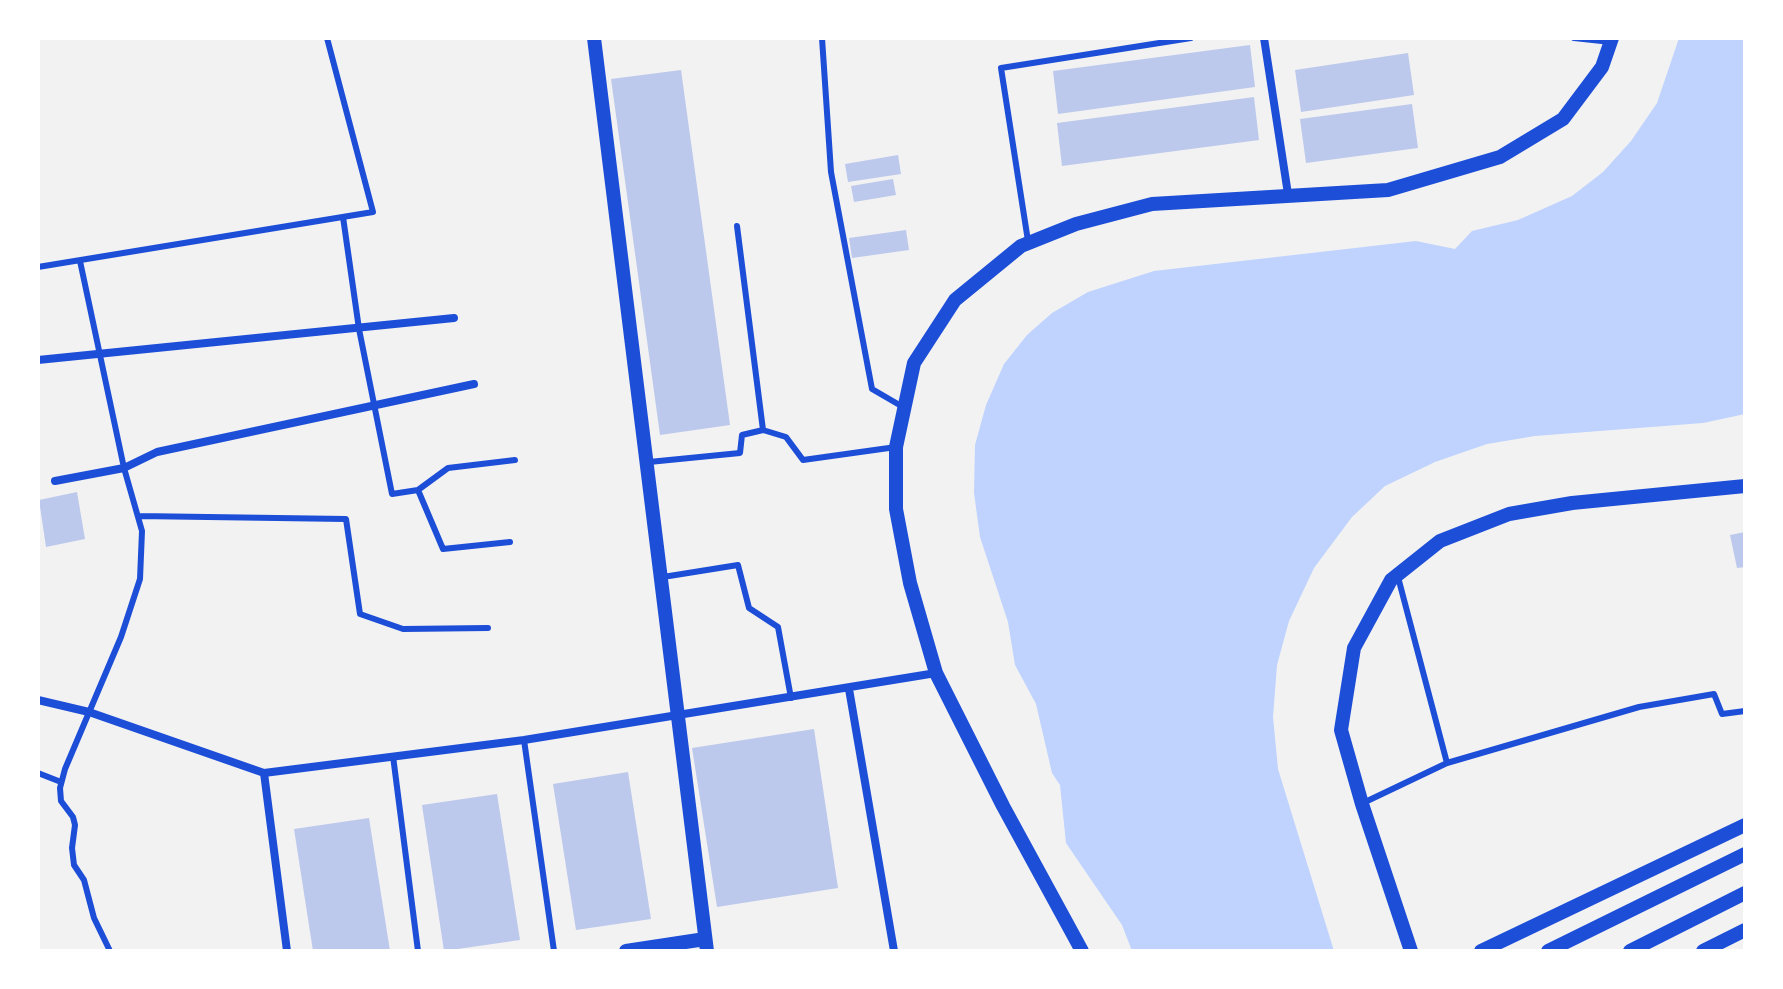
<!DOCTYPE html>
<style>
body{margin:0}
#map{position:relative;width:1783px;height:989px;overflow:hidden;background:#f2f2f2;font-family:"Archivo Narrow",sans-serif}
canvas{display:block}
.frame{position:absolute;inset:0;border:40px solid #fff;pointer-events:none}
</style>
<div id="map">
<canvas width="1783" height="989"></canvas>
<div class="frame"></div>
</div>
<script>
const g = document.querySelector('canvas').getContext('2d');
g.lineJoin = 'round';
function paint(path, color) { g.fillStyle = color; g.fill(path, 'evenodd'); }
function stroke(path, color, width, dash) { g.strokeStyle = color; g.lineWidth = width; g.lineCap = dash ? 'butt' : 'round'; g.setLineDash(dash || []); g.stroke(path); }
const water = new Path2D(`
 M1679,38H1745V414L1703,423L1535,436L1487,444L1435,462L1385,486L1352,517L1314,568L1289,621L1277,665L1273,717L1278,769L1334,951H1132L1122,925L1066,843L1060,785L1052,773L1036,704L1015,665L1008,622L980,537L974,493L975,445L986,405L1004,364L1027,335L1052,313L1088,292L1154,271L1416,241L1455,249L1472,231L1518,220L1572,196L1603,172L1631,141L1657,103Z`);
const building = new Path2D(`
 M1250,45L1255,87L1058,114L1053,71Z
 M1408,53L1414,95L1301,112L1295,70Z
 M681,70L730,425L660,435L611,79Z
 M1254,97L1259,140L1062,166L1057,123Z
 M1412,104L1418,148L1306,163L1300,119Z
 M898,155L901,174L848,182L845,164Z
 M893,179L896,195L854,202L851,186Z
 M906,230L909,250L852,258L849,238Z
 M77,492L85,539L46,547L39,500Z
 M1745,532V567L1737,568L1730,535Z
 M814,729L838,888L717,907L692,748Z
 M628,772L651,919L576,930L553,784Z
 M497,794L520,940L444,951L422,805Z
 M369,818L390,951H313L294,829Z`);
const service = new Path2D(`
 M822,38L831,172L872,389L903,407
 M1574,38L1611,42
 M343,217L359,329L392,494L418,490L448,468L515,460
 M1028,241L1001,68L1191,38
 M80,261L124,468L142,531L140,579L121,637L65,769L60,788L61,801L73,817L75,825L72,848L74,865L84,880L94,918L110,951
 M38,267L373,212L327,38
 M763,430L786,437L803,460L896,447
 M649,462L740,453L742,435L763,430L737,226
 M418,490L443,549L510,542
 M138,516L346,519L360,614L403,629L488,628
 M663,577L738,565L749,608L778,627L791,698
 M1398,577L1447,763
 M524,740L554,951
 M393,756L418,951
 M38,773L61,782
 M1363,803L1447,763L1639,707L1714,694L1722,714L1745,711`);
const minor = new Path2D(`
 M1264,38L1288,194
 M38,360L454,318
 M55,481L124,468L157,452L474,384
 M849,689L894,951
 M38,700L89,712L264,773L524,740L936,673
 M264,773L287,951`);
const tertiary = new Path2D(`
 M594,38L707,951
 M626,951L705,939
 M1082,951L1003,806L936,673L910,583L896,509V447L914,363L955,300L1021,246L1076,224L1152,204L1388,190L1500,157L1563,119L1602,67L1612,38
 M1411,951L1362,804L1341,730L1354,648L1391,580L1440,541L1509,514L1572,503L1745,486
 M1481,951L1745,825
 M1548,951L1745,854
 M1630,951L1745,893
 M1703,951L1745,930`);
paint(water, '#bfd3fe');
paint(building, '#bdc9ec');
stroke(service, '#1d4ed8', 6);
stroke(minor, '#1d4ed8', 8);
stroke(tertiary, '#1d4ed8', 14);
</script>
